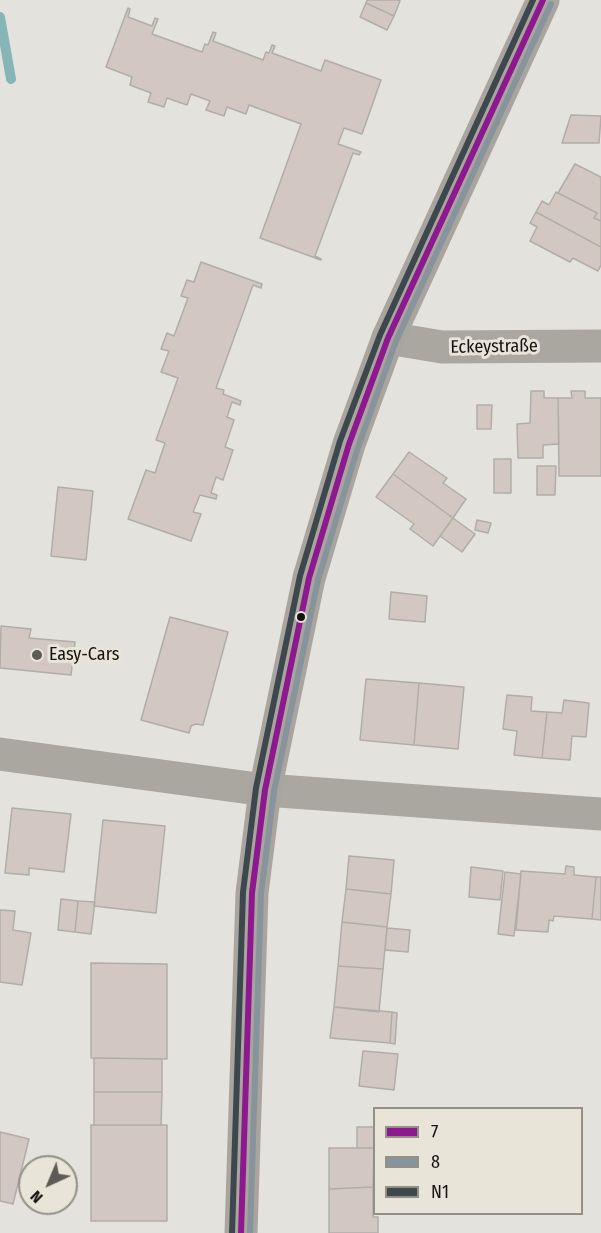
<!DOCTYPE html>
<meta charset="utf-8">
<style>
body{margin:0}
#map{position:relative;width:601px;height:1233px;overflow:hidden;background:#e4e2dc;font-family:"Fira Sans Condensed",sans-serif}
canvas{display:block}
.legend{position:absolute;left:373px;top:1107px;width:210px;height:108px;box-sizing:border-box;background:#e8e4d8;border:2px solid #939087;margin:0;padding:8px 10px;list-style:none;font-size:18px;color:#14120e}
.legend li{display:flex;align-items:center;gap:12px;height:30px}
.legend b{width:30px;border:2px solid #939087}
.north{position:absolute;left:18px;top:1155px;width:60px;height:60px;box-sizing:border-box;background:#e8e4d8;border:2px solid #939087;border-radius:50%;rotate:224deg;font-size:16px;font-weight:700;line-height:24px;text-align:center;color:#14120e}
.north::after{content:'';display:block;margin:auto;width:21px;height:27px;background:#5d5b56;clip-path:polygon(50% 0,100% 100%,50% 72%,0 100%)}
</style>
<div id="map">
<canvas width="601" height="1233"></canvas>
<ul class="legend">
<li><b style="height:8px;background:#8d188f"></b>7</li>
<li><b style="height:8px;background:#88949b"></b>8</li>
<li><b style="height:8px;background:#3d484e"></b>N1</li>
</ul>
<div class="north">N</div>
</div>
<script>
const g = document.querySelector('canvas').getContext('2d');
g.lineJoin = 'round';
function stroke(path, color, width, dash) { g.strokeStyle = color; g.lineWidth = width; g.lineCap = dash ? 'butt' : 'round'; g.setLineDash(dash || []); g.stroke(path); }
function paint(path, color) { g.fillStyle = color; g.fill(path, 'evenodd'); }
function label(font, color, halo, rows, align = 'center') {
  g.font = font + ' "Fira Sans Condensed",sans-serif'; g.lineWidth = 6; g.setLineDash([]); g.textBaseline = 'middle'; g.strokeStyle = halo; g.fillStyle = color; for (const [text, x, y, turn = 0] of rows) {
    g.save(); g.translate(x, y); g.rotate((+turn || 0) * Math.PI / 180); g.textAlign = isNaN(turn) ? turn : align; if (halo) g.strokeText(text, 0, 0); g.fillText(text, 0, 0); g.restore();
  }
}
const stream = new Path2D(`
 M0,17L11,79`);
const building = new Path2D(`
 M367,0H398L400,1L394,16L366,3Z
 M366,3L394,16L387,30L360,17Z
 M128,8L130,9L128,17L152,26L155,18L158,19L152,34L202,52L205,44L208,45L213,32L216,33L213,41L263,60L266,52L269,53L272,45L275,46L272,53L321,71L325,60L381,80L362,134L344,128L338,144L361,152L359,155L353,153L315,256L321,259V260L260,238L301,124L249,105L246,114L227,107L224,116L206,110L210,101L191,94L187,105L167,98L164,107L148,102L151,93L130,85L132,77L106,67Z
 M571,115L601,116L599,143H562Z
 M575,164L601,177V221L594,218L597,213L558,193Z
 M556,192L597,213L594,218L601,221V247L536,212L542,201L549,205Z
 M536,212L601,247V265L598,271L573,258L570,262L530,241L537,227L530,223Z
 M201,262L262,284L261,288L253,285L216,388L224,390L223,394L241,401L240,405L232,402L227,417L234,420L225,447L233,450L223,480L216,477L211,493L217,495L216,499L200,495L193,512L201,514L191,541L128,519L146,470L155,473L165,443L156,440L178,378L161,372L169,351L161,349L167,333L174,336L188,298L181,296L187,280L194,282Z
 M531,391H544V398H558L559,444L543,445V458H518L517,424L530,423Z
 M571,391H585V398H601V476H559L558,398H572Z
 M477,405H492L491,429H477Z
 M409,452L447,478L443,483L466,499L453,518L393,474Z
 M494,459H511V493H494Z
 M537,466H556L555,495H537Z
 M393,474L453,518L433,546L410,529L414,524L376,497Z
 M58,487L93,491L86,560L51,556Z
 M453,518L475,534L462,552L440,536Z
 M477,520L491,523L488,533L475,530Z
 M391,592L427,596L425,622L389,619Z
 M170,617L228,632L203,725L196,724L191,726L189,733L141,720Z
 M1,626L31,629L29,638L75,642L71,675L0,668Z
 M366,679L419,683L414,745L360,740Z
 M419,683L464,687L458,749L414,745Z
 M507,695L532,697L531,711L547,712L542,758L514,755L517,731L503,729Z
 M564,700L589,703L586,737L572,736L570,760L542,758L547,712L562,713Z
 M12,808L71,814L64,872L29,868V875L5,873Z
 M103,820L165,826L156,913L94,906Z
 M349,856L394,860L391,894L346,889Z
 M566,866L574,867V875L596,877L592,919L554,916L553,921L549,920L548,932L516,930L521,871L565,874Z
 M471,867L503,871L500,900L469,897Z
 M505,872L521,874L514,936L498,934Z
 M596,877H601V920L592,919Z
 M346,889L391,894L387,927L342,922Z
 M61,899L78,901L75,932L58,930Z
 M78,901L95,902L91,934L75,932Z
 M0,910L15,911L13,930L31,933L22,985L0,982Z
 M342,922L387,927L383,969L338,966Z
 M387,928L410,930L408,952L385,950Z
 M91,963L167,964V1059L91,1058Z
 M338,966L383,969L379,1012L334,1007Z
 M334,1007L392,1012L390,1043L330,1038Z
 M392,1012L397,1013L395,1044L390,1043Z
 M363,1051L398,1054L394,1090L359,1086Z
 M94,1058L162,1059V1092H94Z
 M94,1092H162L161,1125H94Z
 M91,1125H167V1221H91Z
 M357,1127H374V1148H357Z
 M0,1132L29,1139L13,1204L0,1201Z
 M329,1148H374L373,1187L329,1189Z
 M373,1187V1217H378V1233H329V1189Z`);
const street = new Path2D(`
 M388,338L442,347L601,346
 M0,754L265,790L601,814`);
const secondary = new Path2D(`
 M241,1233L252,893L265,790L309,578L349,444L388,338L543,0`);
const bus1 = new Path2D(`
 M241,1233L252,893L265,790L309,578L349,444L388,338L543,0`);
const bus2 = new Path2D(`
 M250,1233L261,894L274,791L318,580L358,447L396,341L551,4`);
const bus3 = new Path2D(`
 M232,1233L243,892L256,788L300,576L340,441L380,335L533,0`);
const markers = [
 [301,617,5,"#14120e"],
 [37,655,6,"#5d5b56"]
];
const streetNames = [
 ["Eckeystraße",494,347,-1]
];
const poiNames = [
 ["Easy-Cars",49,655]
];
stroke(stream, '#86b5b6', 10);
paint(building, '#d3c8c1');
stroke(building, '#b0ada9', 1.5);
stroke(street, '#aaa6a0', 33);
stroke(secondary, '#a9a59e', 33);
stroke(bus1, '#8d188f', 6);
stroke(bus2, '#88949b', 6);
stroke(bus3, '#3d484e', 6);
for (const [x, y, r, color] of markers) { const dot = new Path2D(); dot.arc(x, y, r, 0, 2 * Math.PI); g.fillStyle = color; g.fill(dot); stroke(dot, '#e8e4d8', 2); }
label('18px', '#14120e', '#e8e4d8', streetNames);
label('18px', '#14120e', '#e8e4d8', poiNames, 'left');
</script>
